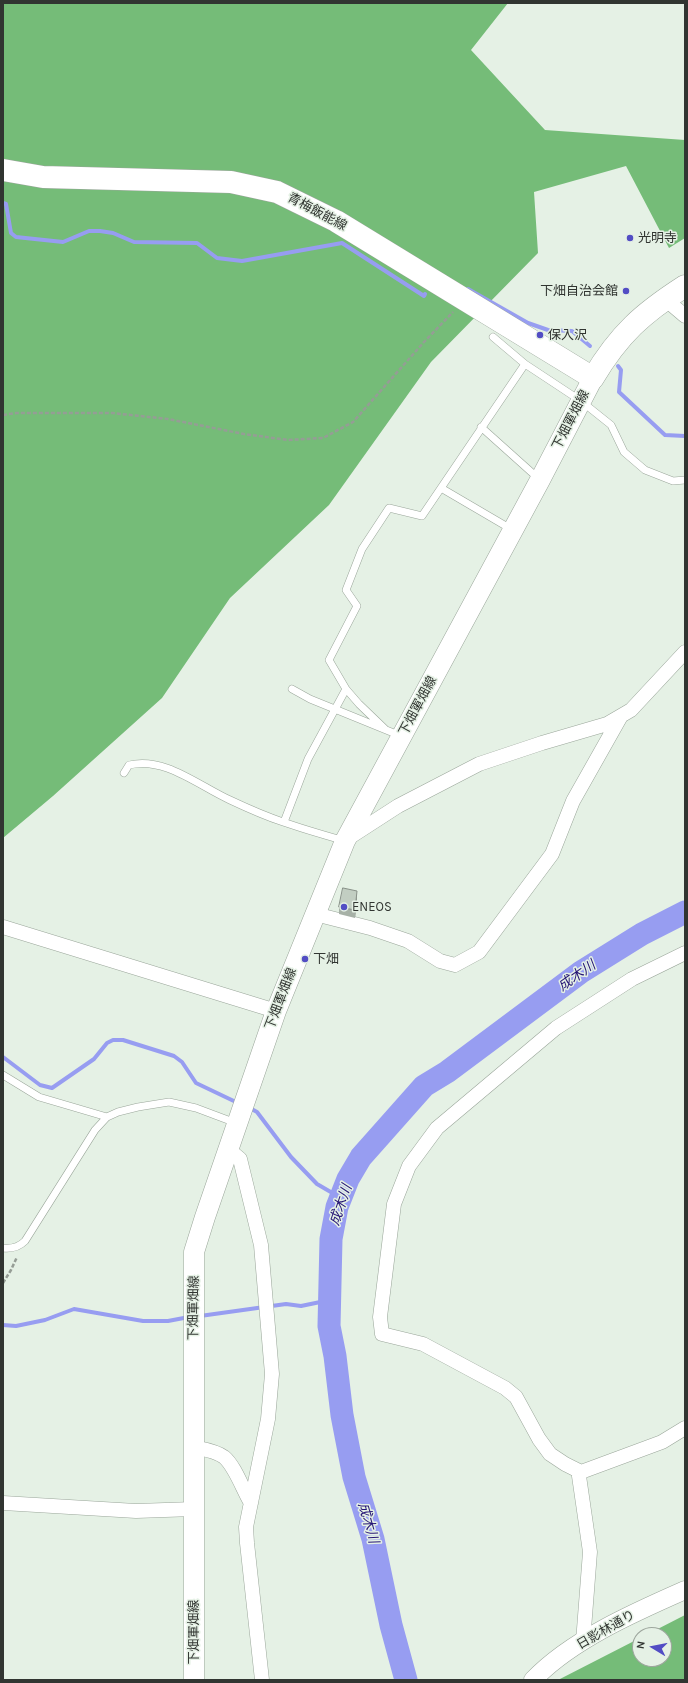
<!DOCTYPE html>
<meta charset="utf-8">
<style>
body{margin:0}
#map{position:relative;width:688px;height:1683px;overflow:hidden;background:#e5f1e5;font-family:Karla,sans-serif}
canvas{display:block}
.frame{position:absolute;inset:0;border:4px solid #313531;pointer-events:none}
.north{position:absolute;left:632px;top:1627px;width:40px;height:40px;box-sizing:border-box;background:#e5f1e5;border:1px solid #9da69d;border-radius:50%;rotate:280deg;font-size:11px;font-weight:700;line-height:16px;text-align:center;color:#313531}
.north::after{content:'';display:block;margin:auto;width:14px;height:18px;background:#524dc4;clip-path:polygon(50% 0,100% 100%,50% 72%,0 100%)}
</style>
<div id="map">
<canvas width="688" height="1683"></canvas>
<div class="frame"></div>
<div class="north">N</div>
</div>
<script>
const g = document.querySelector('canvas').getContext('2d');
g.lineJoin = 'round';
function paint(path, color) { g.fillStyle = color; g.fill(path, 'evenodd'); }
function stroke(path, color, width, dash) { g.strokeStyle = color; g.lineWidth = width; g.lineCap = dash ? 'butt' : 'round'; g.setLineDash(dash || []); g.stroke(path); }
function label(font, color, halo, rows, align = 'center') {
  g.font = font + ' Karla,"Noto Sans JP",sans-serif'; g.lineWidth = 3; g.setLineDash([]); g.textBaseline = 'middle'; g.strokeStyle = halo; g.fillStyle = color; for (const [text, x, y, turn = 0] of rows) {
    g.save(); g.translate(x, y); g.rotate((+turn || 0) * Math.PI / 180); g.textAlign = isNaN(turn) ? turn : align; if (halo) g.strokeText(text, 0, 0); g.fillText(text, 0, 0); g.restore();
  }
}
const forest = new Path2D(`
 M3,3H508L471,50L545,130L685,140V238L669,248L626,166L534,192L538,253L431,362L329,505L230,598L162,698L53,796L3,838Z
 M685,1615V1680H558L640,1638V1659H664V1635H646Z`);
const stream = new Path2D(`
 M3,203L6,204L11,233L16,237L63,242L89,231H100L113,233L134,242L197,243L217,258L242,261L342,243L424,296L425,294
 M468,289L528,323L548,330L572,331L590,346
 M618,366L621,370L619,392L665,435L685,436
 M3,1057L40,1085L52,1088L94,1059L107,1043L113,1040H123L174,1056L182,1062L196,1083L238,1103
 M248,1107L257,1112L291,1157L317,1184L341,1198
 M200,1316L286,1304L301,1306L330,1300
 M3,1325L16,1326L45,1320L74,1309L143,1321H168L189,1317`);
const river = new Path2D(`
 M406,1680L391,1625L373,1539L354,1477L342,1415L335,1356L329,1326L331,1239L337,1207L348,1179L361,1157L424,1086L447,1072L581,972L642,934L685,912`);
const path = new Path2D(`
 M3,415L16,413H112L168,419L244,434L288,440L323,438L353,422L424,342L453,312
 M3,1283L11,1270L17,1257`);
const service = new Path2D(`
 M493,337L525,364
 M481,427L539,479
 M441,488L511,529
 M292,689L310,699L401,736
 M385,729L359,704L346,689L329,660L357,606L346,590L362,549L389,508L422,516L525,364L581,401L611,425L624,452L645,470L673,481L685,480
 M124,773L129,765C164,756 199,786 230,800C247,808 265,816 283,822C303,829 324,835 345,841
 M284,822L308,759L346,689
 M3,1075L39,1097L107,1117
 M3,1248C12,1249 19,1247 25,1241L95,1130L107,1117L118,1112L138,1107L169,1102L196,1108L236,1123`);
const minor = new Path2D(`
 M665,299L685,316
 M347,839L398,806L479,764L542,743L607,724L631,710L685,652
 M315,914L370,928L408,941L440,961L455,965L479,952L552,854L573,801L621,716
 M3,927L276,1011
 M228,1149L240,1159L261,1245L272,1374L268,1419L246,1527L247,1543L262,1680
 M193,1447C203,1449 216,1451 224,1457C235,1466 243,1490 251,1503
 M581,1472L565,1464L550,1454L539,1439L516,1397L505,1388L423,1344L382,1334L380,1317L394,1204L409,1166L437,1128L556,1028L632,979L685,953
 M3,1503L136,1511L194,1509
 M583,1642L590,1552L579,1476L581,1472L662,1442L685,1428`);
const tertiary = new Path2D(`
 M533,1680C571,1640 635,1612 685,1590`);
const secondary = new Path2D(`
 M194,1680V1252L205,1217L276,1011L345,841L540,480L593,378`);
const primary = new Path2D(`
 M3,170L43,177L231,182L277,192L336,221L593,378C619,334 643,313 685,286`);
const wall = new Path2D(`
 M357,898L355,918L339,914V907Z`);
const shadedWall = new Path2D(`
 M357,891V898L355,918V910Z`);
const building = new Path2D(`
 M343,888L357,891L355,910L339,907Z`);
const markers = [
 [630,238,4,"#524dc4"],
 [626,291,4,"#524dc4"],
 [540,335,4,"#524dc4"],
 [344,907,4,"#524dc4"],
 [305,959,4,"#524dc4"]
];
const streetNames = [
 ["青梅飯能線",317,212,28],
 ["下畑軍畑線",571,420,-63],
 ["下畑軍畑線",418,706,-62],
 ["下畑軍畑線",281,999,-69],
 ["下畑軍畑線",194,1308,-89],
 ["日影林通り",606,1630,-30],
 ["下畑軍畑線",194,1632,-90]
];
const poiNames = [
 ["光明寺",638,238],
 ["下畑自治会館",618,291,"right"],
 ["保入沢",548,335],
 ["ENEOS",352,907],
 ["下畑",313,959]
];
const waterNames = [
 ["成木川",577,976,-35],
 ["成木川",341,1205,-71],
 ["成木川",368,1523,74]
];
paint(forest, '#75bc78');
stroke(stream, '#979df1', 4);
stroke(river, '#979df1', 23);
stroke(service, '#9aa69a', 8);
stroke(minor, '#9aa69a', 15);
stroke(tertiary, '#9aa69a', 19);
stroke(secondary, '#9aa69a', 21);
stroke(primary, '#9aa69a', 23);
stroke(path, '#959d95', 2.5, [4, 2]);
stroke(service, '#fff', 7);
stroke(minor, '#fff', 14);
stroke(tertiary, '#fff', 18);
stroke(secondary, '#fff', 20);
stroke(primary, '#fff', 22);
paint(wall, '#a7b1a7');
paint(shadedWall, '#889088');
paint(building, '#c2cec2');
stroke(building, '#889088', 1);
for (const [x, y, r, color] of markers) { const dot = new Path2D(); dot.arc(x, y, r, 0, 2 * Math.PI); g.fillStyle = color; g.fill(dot); stroke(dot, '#e5f1e5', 1.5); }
label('13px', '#313531', '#e5f1e5', streetNames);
label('13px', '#313531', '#e5f1e5', poiNames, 'left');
label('italic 14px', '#251475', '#e5f1e5', waterNames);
</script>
